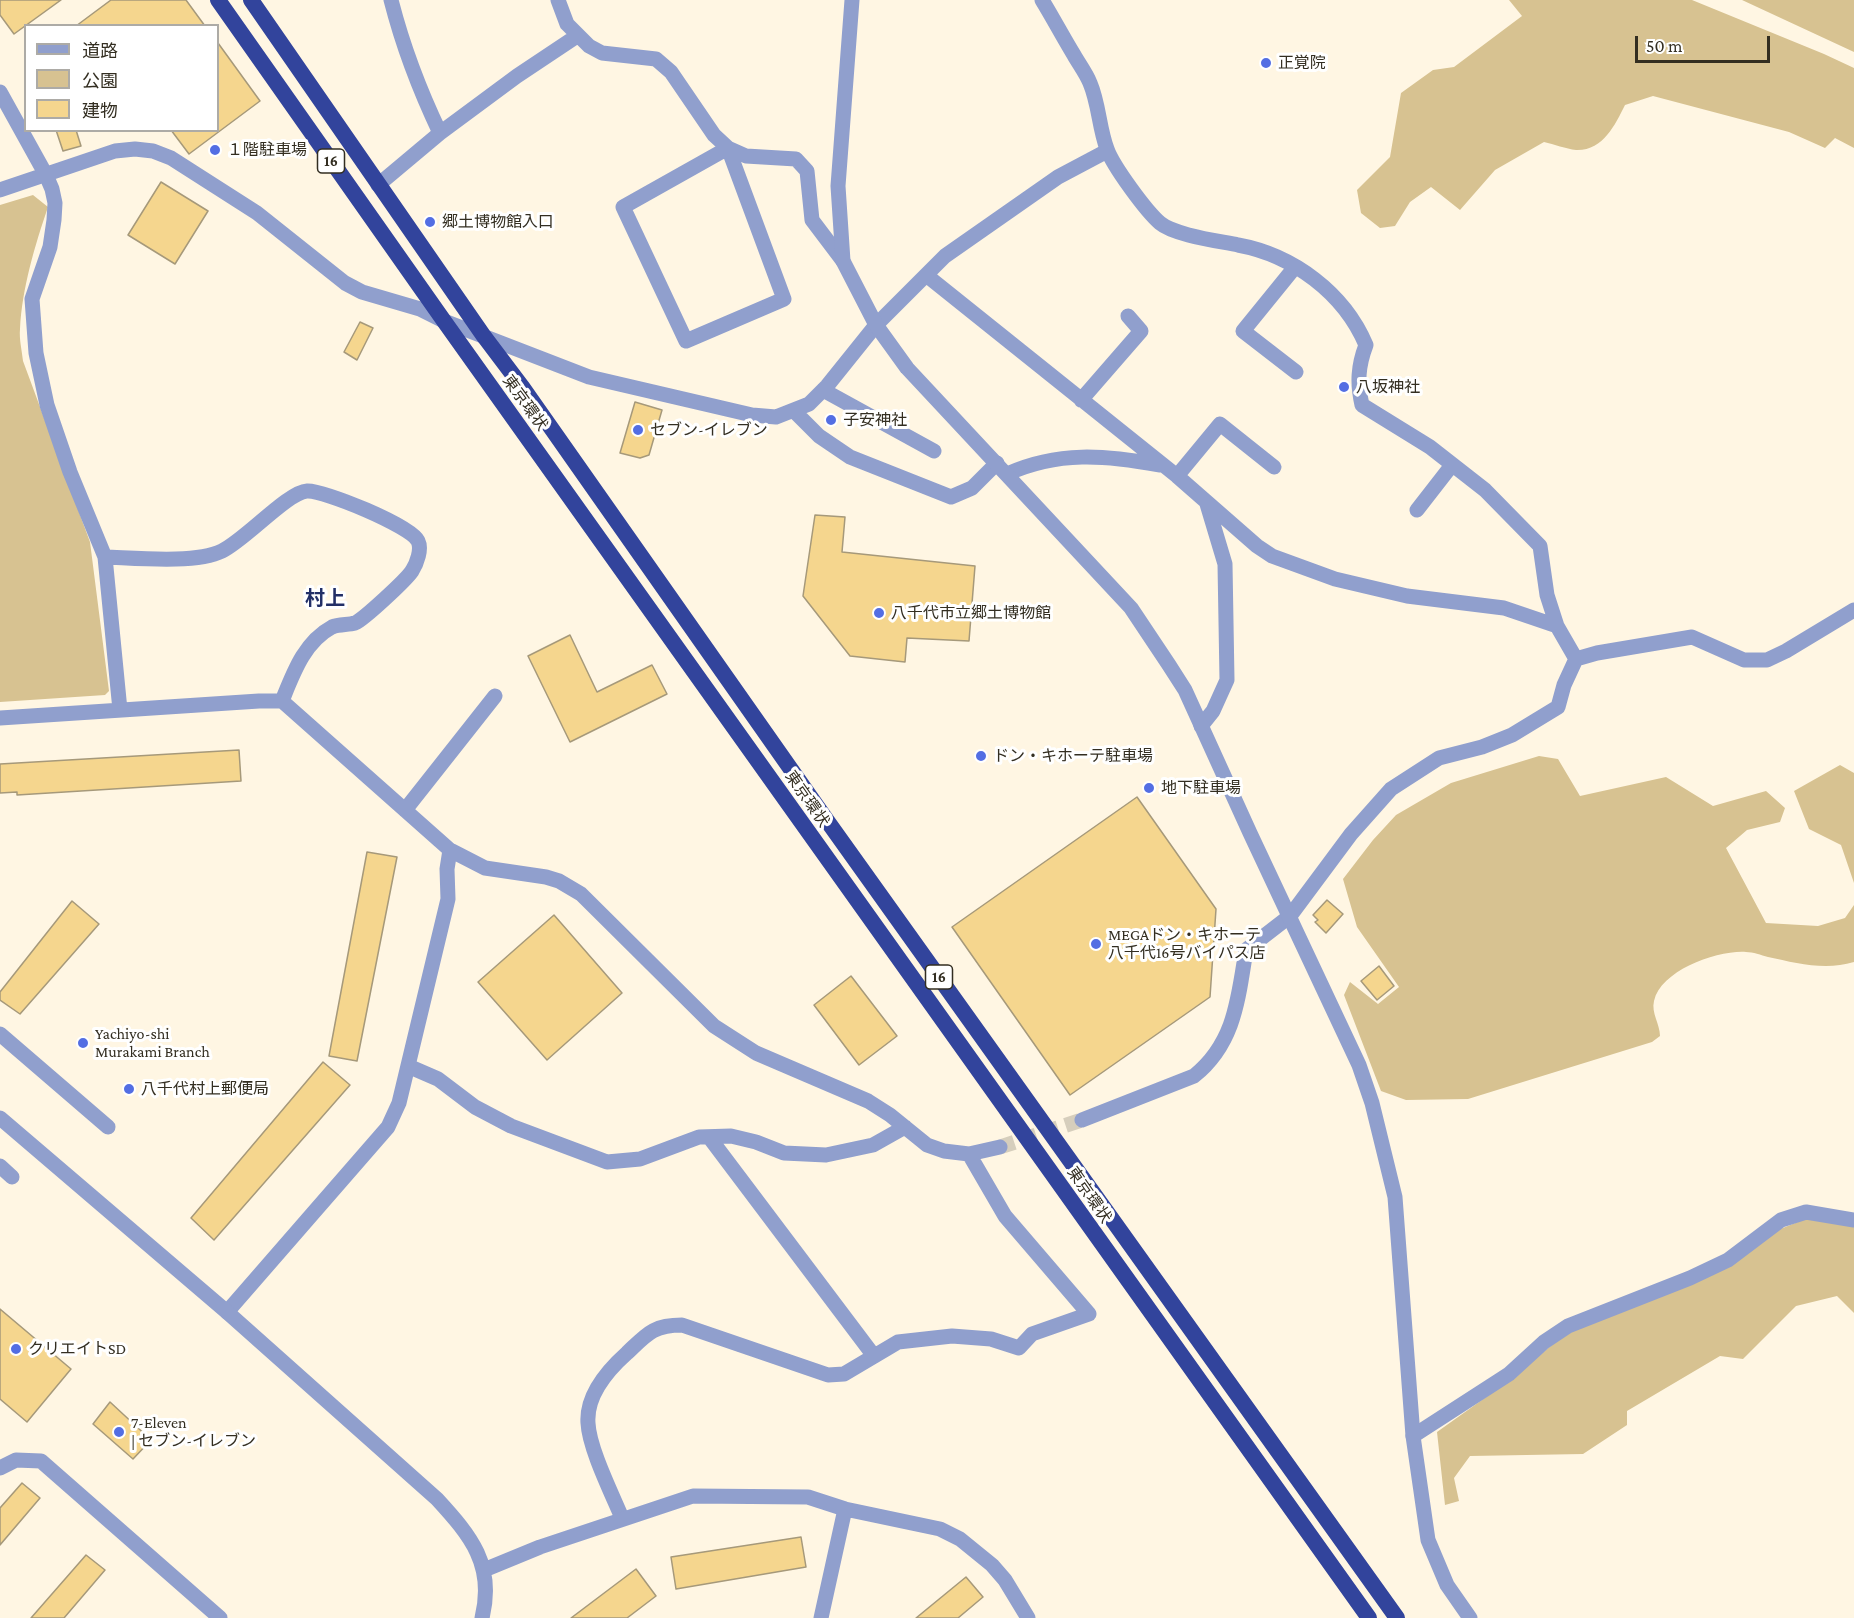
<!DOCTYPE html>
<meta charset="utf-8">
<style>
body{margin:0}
#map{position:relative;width:1854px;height:1618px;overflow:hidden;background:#fff6e3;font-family:"Crimson Pro","Noto Sans JP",serif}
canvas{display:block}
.legend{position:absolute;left:24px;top:24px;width:195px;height:108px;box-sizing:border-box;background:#fff;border:2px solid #adaba6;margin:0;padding:8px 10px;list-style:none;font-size:18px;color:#332e21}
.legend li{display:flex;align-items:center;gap:12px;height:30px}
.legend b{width:30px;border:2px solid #adaba6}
.scale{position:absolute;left:1635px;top:36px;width:135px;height:27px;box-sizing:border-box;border:3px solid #332e21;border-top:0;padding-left:8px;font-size:18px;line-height:21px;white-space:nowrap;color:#332e21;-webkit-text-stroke:4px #fff;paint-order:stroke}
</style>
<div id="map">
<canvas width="1854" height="1618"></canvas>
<ul class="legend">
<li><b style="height:8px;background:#909fcd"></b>道路</li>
<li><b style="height:16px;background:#d7c291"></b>公園</li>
<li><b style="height:16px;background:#f5d68e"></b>建物</li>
</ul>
<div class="scale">50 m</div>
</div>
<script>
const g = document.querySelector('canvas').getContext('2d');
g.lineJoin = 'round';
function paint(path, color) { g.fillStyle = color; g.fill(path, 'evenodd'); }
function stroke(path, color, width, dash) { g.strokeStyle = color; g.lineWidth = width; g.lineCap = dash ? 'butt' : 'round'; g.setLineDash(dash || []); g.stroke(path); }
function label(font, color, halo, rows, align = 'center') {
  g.font = font + ' "Crimson Pro","Noto Sans JP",serif'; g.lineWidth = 6; g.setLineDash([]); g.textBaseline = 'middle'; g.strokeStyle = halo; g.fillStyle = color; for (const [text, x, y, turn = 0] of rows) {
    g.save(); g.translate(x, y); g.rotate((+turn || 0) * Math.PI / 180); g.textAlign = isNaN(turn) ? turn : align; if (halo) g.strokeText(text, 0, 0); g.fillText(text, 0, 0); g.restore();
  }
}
const green = new Path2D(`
 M1509,0H1692L1824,54L1854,68V148L1835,138L1825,148L1789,132L1653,96L1625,105C1615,125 1603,151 1576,150C1566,149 1554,144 1544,142L1495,170L1460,210L1431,187L1410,202L1395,226L1380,228L1361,213L1357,190L1390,157L1401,93L1433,70L1454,67L1522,16Z
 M1742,0H1854V52Z
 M33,195L48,207C35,245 22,288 20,329C19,339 22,351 23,361L90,542L109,691L105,695L0,702V205Z
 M1539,756L1558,759L1580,796L1666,777L1713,806L1766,791L1785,808L1780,822L1747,830L1726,848L1766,923L1818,926L1845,918L1854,905V962C1825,971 1796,963 1768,957C1761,955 1753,952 1746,952C1718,950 1661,970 1654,1001C1651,1013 1660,1024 1660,1036L1652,1042L1468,1099L1406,1100L1381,1091L1344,995L1350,982L1378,1004L1399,987L1357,927L1343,879L1373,840L1396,815L1451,783Z
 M1840,765L1854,773V883L1841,845L1809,829L1794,791Z
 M1805,1219L1854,1226V1313L1837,1296L1796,1306L1743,1359L1720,1356L1627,1411V1425L1583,1454L1470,1456L1454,1478L1459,1501L1445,1505L1437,1432L1510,1380L1572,1328L1773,1232Z`);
const building = new Path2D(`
 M0,0H61L14,34L0,15Z
 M111,0H186L205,26H76Z
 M218,43L260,101L189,154L171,130H218Z
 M56,130H76L81,146L63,151Z
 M161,182L208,211L175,264L128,235Z
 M360,322L373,328L357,360L344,352Z
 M635,402L662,410L649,455L640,458L620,453Z
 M815,515L845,517L842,552L975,566L969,641L907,638L905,662L850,656L803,596Z
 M570,635L597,692L652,665L667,694L570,742L528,656Z
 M239,750L241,781L17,795V792L0,793V764Z
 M1137,797L1216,909L1210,997L1070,1095L952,927Z
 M367,852L397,857L357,1061L329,1056Z
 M1327,900L1343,914L1326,933L1315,922L1318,920L1313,915Z
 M72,901L99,924L20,1014L0,1000V992Z
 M554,915L622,993L547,1060L478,982Z
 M1379,966L1394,986L1377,1000L1361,981Z
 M851,976L897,1036L859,1065L814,1005Z
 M323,1062L350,1085L214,1240L191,1218Z
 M0,1309L71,1369L27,1422L0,1399Z
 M110,1402L151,1440L133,1459L93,1424Z
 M22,1483L40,1498L0,1545V1508Z
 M801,1537L806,1567L676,1589L671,1557Z
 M86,1555L105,1570L64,1618H31Z
 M636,1569L656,1596L627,1618H571Z
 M966,1577L983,1597L958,1618H916Z`);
const minorTunnel = new Path2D(`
 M1000,1147L1082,1120`);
const minor = new Path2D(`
 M391,0C403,47 419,89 440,133
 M558,0L567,24L589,46L602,53L656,59L671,72L714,135L728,148L746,156L796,159L807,171L812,220L843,261
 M1042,0C1053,18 1063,37 1074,55C1079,64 1086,73 1090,83C1099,104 1099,128 1107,149C1113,166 1146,211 1160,223C1174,235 1219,241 1238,245C1293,255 1344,293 1366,345C1358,366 1357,383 1362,405L1430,447L1485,490L1540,546L1547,595L1557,626
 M0,92L46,175L52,189L55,203L54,220L50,247L32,299L36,353L47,405L70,472L105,557L120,710
 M728,148L784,299L686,341L623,207Z
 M378,185L440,133L517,76L577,36
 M0,190L115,151L135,149L153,151L171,158L257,213L345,283L362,292L420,309L444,321L589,377L752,415L776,417L809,404L827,386L876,325L945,256L1058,177L1107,151
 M1295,267L1243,331L1296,372
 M926,275L1177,476L1257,546L1272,556L1335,579L1407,596L1504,608L1557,626L1576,659
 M823,390L934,451
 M1081,400L1141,331L1128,316
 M794,411L819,436L850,457L951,497L972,488L997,463
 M1007,474C1058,451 1105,455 1159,465
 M1177,476L1220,424L1274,467
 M1417,510L1452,465
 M105,557C135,558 196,564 222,551C245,540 288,492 307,491C324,490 411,526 418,541C422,549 417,563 412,571C406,580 364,619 355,623C348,625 339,624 332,627C304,642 293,674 282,701
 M1576,659L1597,653L1692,637L1744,660H1767L1786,651L1854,610
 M0,718L259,701H282L450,850L485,868L546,877L559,881L581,894L714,1026L756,1053L868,1101L890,1115L927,1145L944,1151L969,1154L1000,1147
 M1201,726L1213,711L1227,680L1225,564L1207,504
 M405,810L495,696
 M0,1034L108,1127
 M408,1066L438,1079L475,1107L511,1126L607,1162L640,1159L699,1137L731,1136L756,1142L784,1153L826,1155L873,1145L905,1127
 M1082,1120L1194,1076C1235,1043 1238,999 1246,950L1290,916L1351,834L1391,789L1439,758L1482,747L1512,735L1558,707L1564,685L1576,659
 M709,1137L874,1356
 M0,1166L12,1177
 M227,1312L388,1127L399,1103L448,899L447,869L450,850
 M1413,1436L1509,1374L1544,1342L1568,1326L1690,1278L1728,1260L1781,1220L1806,1212L1854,1220
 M0,1468L16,1460L41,1461L220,1618
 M622,1518C612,1494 589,1448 588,1423C586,1395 608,1370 627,1353C647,1334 653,1325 682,1325L828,1375L844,1374L898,1342L952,1336L991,1339L1019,1348L1032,1334L1089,1314L1005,1216L969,1154`);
const tertiary = new Path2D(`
 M852,0L838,186L843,261L876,325L907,368L1131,608L1169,665L1185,690L1250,833L1359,1065L1372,1103L1395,1197L1413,1436L1428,1540L1447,1585L1470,1618
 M0,1118L227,1312L437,1499C471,1536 495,1565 482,1618
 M484,1570L540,1547L693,1496L808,1497L845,1509L940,1529L960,1539L992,1565L1005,1580L1028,1618
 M821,1618L845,1509`);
const trunk = new Path2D(`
 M218,0L444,321L1369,1618
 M251,0L483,335L523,388L828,822L1397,1618`);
const markers = [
 [1266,63,6,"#536ee3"],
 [215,150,6,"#536ee3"],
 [430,222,6,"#536ee3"],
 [1344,387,6,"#536ee3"],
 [831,420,6,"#536ee3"],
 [638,430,6,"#536ee3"],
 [879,613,6,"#536ee3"],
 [981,756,6,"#536ee3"],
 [1149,788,6,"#536ee3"],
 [1096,944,6,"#536ee3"],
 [83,1043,6,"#536ee3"],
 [129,1089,6,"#536ee3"],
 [16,1349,6,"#536ee3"],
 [119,1432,6,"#536ee3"]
];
const shields = [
 [331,161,27],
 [939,977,27]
];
const shieldNames = [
 ["16",331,161],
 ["16",939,977]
];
const poiNames = [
 ["正覚院",1278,63],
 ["１階駐車場",227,150],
 ["郷土博物館入口",442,222],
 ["八坂神社",1356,387],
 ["子安神社",843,420],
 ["セブン-イレブン",650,430],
 ["八千代市立郷土博物館",891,613],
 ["ドン・キホーテ駐車場",993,756],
 ["地下駐車場",1161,788],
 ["MEGAドン・キホーテ",1108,935],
 ["八千代16号バイパス店",1108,953],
 ["Yachiyo-shi",95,1034],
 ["Murakami Branch",95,1052],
 ["八千代村上郵便局",141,1089],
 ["クリエイトSD",28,1349],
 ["7-Eleven",131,1423],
 ["| セブン-イレブン",131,1441]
];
const streetNames = [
 ["東京環状",525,403,54],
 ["東京環状",807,799,55],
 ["東京環状",1089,1195,55]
];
const quarterNames = [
 ["村上",325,599]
];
paint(green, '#d7c291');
paint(building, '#f5d68e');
stroke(building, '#a6997a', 1.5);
stroke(minorTunnel, '#d6cebc', 15, [15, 8]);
stroke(minor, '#909fcd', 15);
stroke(tertiary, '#909fcd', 15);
stroke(trunk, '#32449c', 16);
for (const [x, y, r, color] of markers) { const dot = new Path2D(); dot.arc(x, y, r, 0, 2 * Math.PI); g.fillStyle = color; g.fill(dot); stroke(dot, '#fff', 2); }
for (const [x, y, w] of shields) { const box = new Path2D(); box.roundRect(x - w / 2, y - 12, w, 24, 4.5); g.fillStyle = '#fff'; g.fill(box); stroke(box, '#332e21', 1.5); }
label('bold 15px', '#332e21', null, shieldNames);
label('16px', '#332e21', '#fff', poiNames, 'left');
label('16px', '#332e21', '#fff', streetNames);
label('bold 20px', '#222f67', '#fff', quarterNames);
</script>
